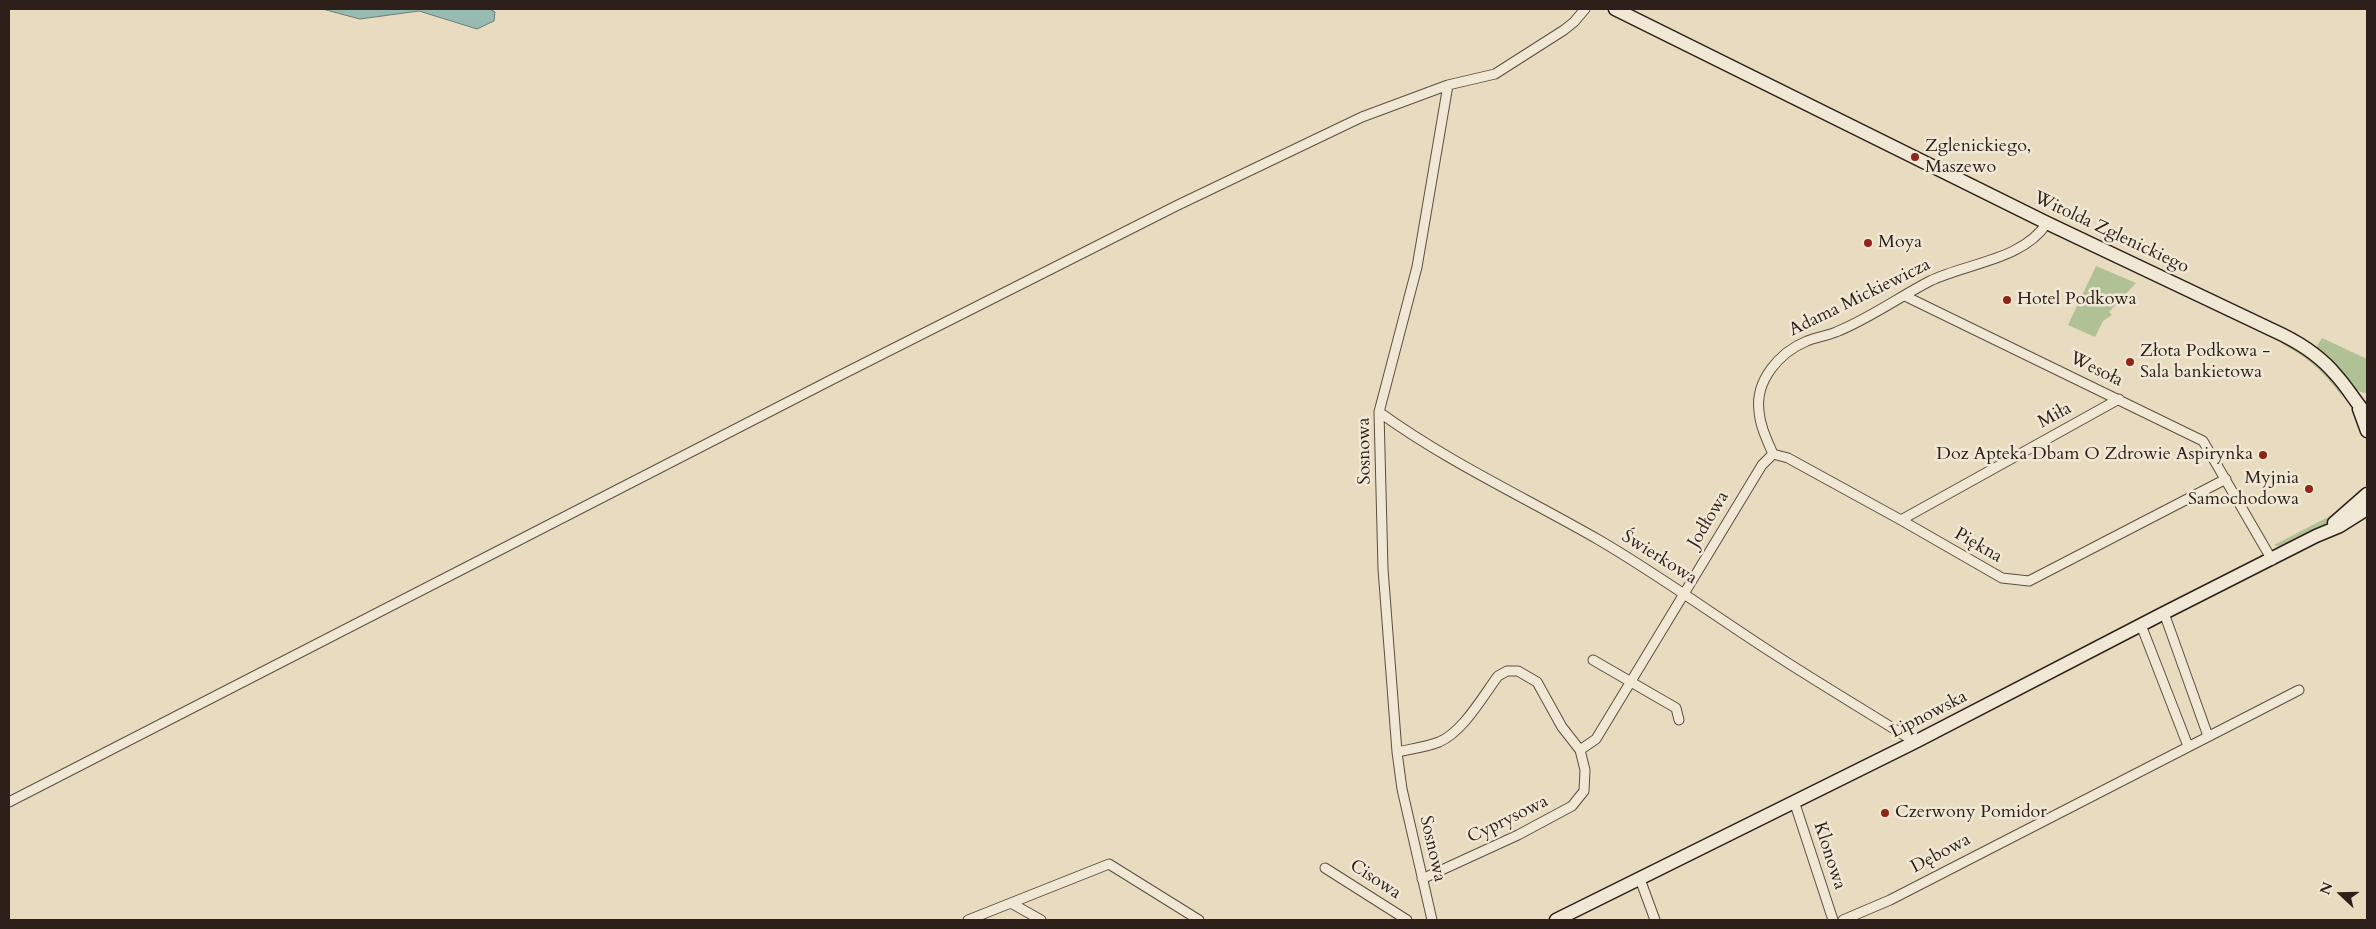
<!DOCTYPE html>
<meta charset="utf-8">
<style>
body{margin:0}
#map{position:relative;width:2376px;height:929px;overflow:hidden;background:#e8dbbf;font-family:Cardo,serif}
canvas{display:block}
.frame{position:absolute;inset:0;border:10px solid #2d201a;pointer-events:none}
.north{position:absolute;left:2316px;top:869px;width:50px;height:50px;-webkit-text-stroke:4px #f0e8d5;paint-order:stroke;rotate:291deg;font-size:14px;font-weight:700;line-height:20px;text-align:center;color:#2d201a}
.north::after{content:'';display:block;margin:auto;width:18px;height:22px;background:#2d201a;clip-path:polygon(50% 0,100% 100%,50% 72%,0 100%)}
</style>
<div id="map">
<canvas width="2376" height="929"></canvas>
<div class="frame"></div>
<div class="north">N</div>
</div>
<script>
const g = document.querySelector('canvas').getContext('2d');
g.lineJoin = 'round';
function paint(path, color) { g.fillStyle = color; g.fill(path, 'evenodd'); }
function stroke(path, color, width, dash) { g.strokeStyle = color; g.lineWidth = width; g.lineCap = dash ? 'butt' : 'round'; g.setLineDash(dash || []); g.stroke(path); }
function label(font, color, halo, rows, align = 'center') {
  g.font = font + ' Cardo,serif'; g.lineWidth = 5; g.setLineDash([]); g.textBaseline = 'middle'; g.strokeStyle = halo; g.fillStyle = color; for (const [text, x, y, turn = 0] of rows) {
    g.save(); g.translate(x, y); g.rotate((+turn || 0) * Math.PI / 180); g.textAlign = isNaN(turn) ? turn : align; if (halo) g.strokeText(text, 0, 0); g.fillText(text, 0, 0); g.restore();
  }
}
const green = new Path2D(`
 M2096,266L2136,283L2109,312L2112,315L2103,321L2095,337L2068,325Z
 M2275,336C2303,351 2329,369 2343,398C2331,381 2317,366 2301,355C2292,349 2281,345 2275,336Z
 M2322,338L2367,359V393C2351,393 2330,362 2319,351L2317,346Z
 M2355,497L2333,520L2280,547L2274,545L2332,515Z`);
const water = new Path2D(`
 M323,9H490L495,12L494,21L477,29L419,11L360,19Z`);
const minor = new Path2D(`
 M1905,296L2203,441L2272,560
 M1379,412C1448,462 1526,498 1599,540C1659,575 1715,616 1774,654C1820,684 1868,712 1915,742
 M1773,454L1788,458L1901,520L2002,578L2029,581L2226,479
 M1773,454C1767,440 1760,426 1759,411C1755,380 1780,352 1807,341C1816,337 1827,336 1836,332C1869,319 1899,297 1930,281C1967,263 2023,260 2047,223
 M1901,520L2119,399
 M2164,613L2208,736
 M2141,625L2188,746
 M1593,660L1676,708L1679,720
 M1580,750L1596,739L1762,465L1773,454
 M1397,752C1411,749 1426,747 1439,742C1463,732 1483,696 1498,676L1507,671H1518L1537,682L1562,727L1580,750L1585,770L1584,791L1572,806L1518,835L1422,879
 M1794,801L1833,920
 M9,802L833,379L1178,205L1362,117L1448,85L1495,74L1564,30L1574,22L1585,9
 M1325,868L1407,920
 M1640,879L1655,920
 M1011,903L1041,920
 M968,920L1109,864L1199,920
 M1432,920L1402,789L1397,752L1383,569L1379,412L1417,267L1448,85
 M1843,920L1890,900L2299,690`);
const secondary = new Path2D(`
 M1615,9L2047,223L2283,335C2303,345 2322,358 2336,375C2348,388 2356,403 2367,415
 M2359,409L2367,431
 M2334,523L2367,494
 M1556,920L1915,742L2164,613L2316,536L2340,526L2367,509`);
const markers = [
 [1915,157,5,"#8f2418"],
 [1868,243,5,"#8f2418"],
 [2007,300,5,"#8f2418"],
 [2130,362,5,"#8f2418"],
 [2263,455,5,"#8f2418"],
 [2309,489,5,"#8f2418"],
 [1885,813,5,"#8f2418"]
];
const poiNames = [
 ["Zglenickiego,",1925,147],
 ["Maszewo",1925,168],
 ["Moya",1878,243],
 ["Hotel Podkowa",2017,300],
 ["Złota Podkowa -",2140,352],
 ["Sala bankietowa",2140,373],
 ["Doz Apteka Dbam O Zdrowie Aspirynka",2253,455,"right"],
 ["Myjnia",2299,479,"right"],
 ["Samochodowa",2299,500,"right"],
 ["Czerwony Pomidor",1895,813]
];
const streetNames = [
 ["Witolda Zglenickiego",2111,233,25],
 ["Adama Mickiewicza",1860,298,-26],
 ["Wesoła",2096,370,26],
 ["Miła",2055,416,-29],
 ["Sosnowa",1365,451,-91],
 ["Jodłowa",1709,520,-59],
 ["Piękna",1978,546,30],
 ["Świerkowa",1659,558,32],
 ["Lipnowska",1929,715,-27],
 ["Cyprysowa",1508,820,-26],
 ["Sosnowa",1432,849,77],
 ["Dębowa",1941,854,-28],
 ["Klonowa",1829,856,72],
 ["Cisowa",1375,880,33]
];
paint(green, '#b0c196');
paint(water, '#97bbb1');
stroke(water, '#6d7d75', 1);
stroke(minor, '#5c4f43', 11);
stroke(secondary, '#2d201a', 15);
stroke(minor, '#f0e8d5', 9);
stroke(secondary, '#f0e8d5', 12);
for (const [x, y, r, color] of markers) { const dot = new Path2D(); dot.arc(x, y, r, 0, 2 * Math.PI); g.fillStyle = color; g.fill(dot); stroke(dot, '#f0e8d5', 2); }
label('18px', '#2d201a', '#f0e8d5', poiNames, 'left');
label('18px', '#2d201a', '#f0e8d5', streetNames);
</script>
